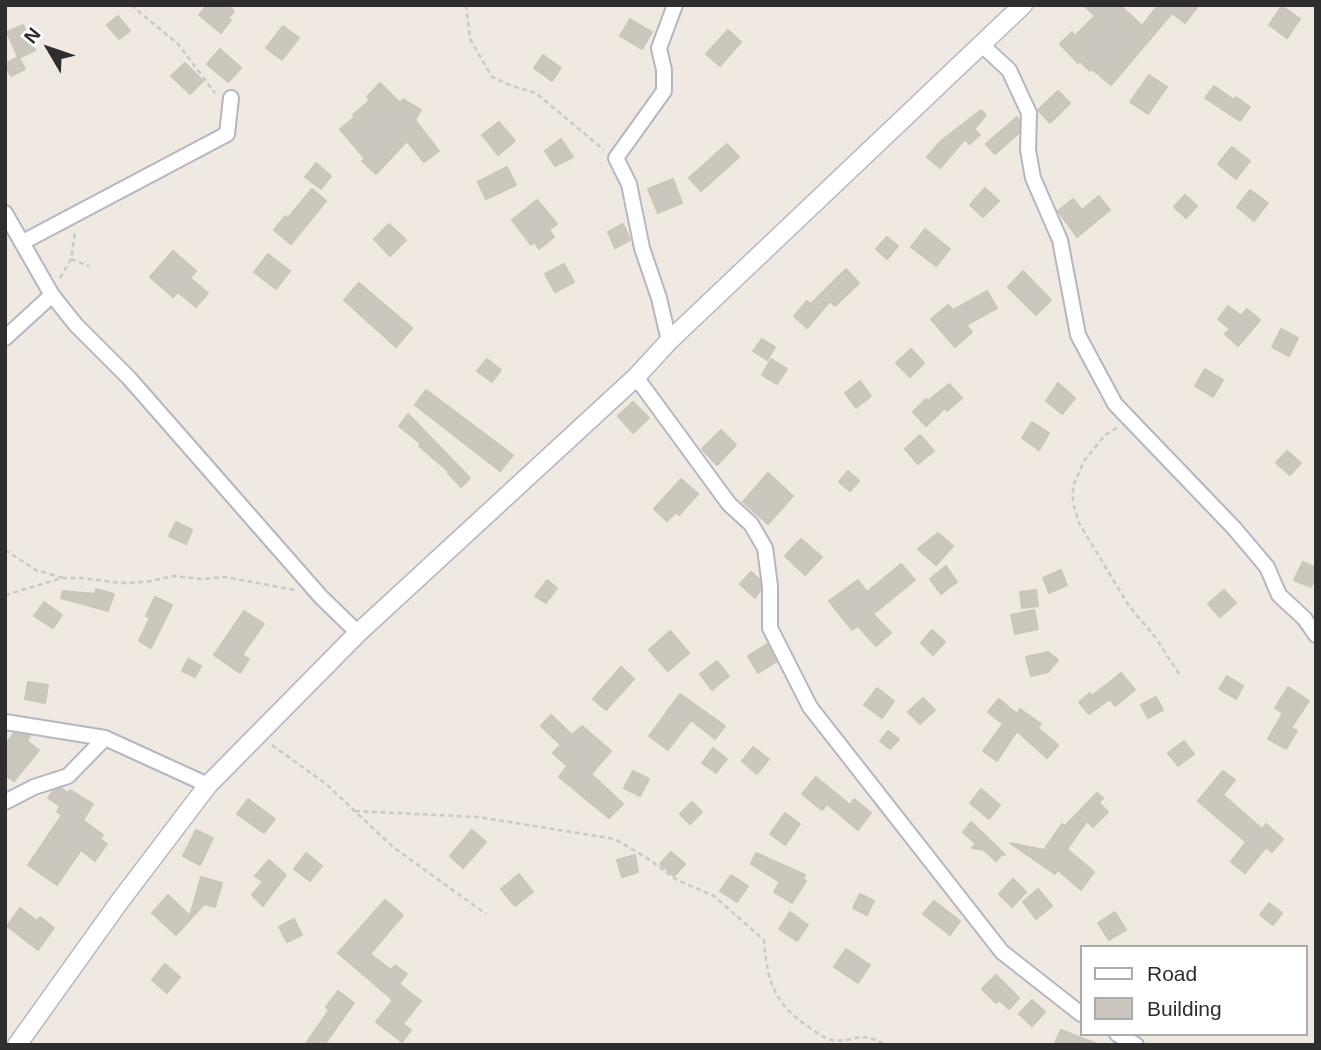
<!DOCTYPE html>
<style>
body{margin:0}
#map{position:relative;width:1321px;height:1050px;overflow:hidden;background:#efe9e1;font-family:Helvetica,sans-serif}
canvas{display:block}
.frame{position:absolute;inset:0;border:7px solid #2e2e2e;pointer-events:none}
.legend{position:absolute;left:1080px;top:945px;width:228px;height:91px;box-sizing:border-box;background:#fff;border:2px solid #ababab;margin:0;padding:9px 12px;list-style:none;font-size:21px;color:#2e2e2e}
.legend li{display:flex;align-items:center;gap:14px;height:35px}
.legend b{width:35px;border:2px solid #ababab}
.north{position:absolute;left:14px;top:14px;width:70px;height:70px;-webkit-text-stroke:5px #fff;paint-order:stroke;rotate:309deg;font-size:19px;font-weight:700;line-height:28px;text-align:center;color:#2e2e2e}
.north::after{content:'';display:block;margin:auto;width:24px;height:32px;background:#2e2e2e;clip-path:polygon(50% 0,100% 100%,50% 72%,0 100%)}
</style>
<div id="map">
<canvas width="1321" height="1050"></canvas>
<div class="frame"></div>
<ul class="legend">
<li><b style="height:9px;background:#fff"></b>Road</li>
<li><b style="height:19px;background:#cbc7bf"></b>Building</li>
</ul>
<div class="north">N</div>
</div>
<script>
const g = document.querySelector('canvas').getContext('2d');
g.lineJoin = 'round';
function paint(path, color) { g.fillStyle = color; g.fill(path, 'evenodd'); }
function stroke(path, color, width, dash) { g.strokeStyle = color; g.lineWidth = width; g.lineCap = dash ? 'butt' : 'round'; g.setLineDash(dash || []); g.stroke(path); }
const building = new Path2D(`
 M207,5H227L234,11L228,18L231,20L221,33L199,15Z
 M1084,5H1120L1142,26L1158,5H1199L1185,23L1172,13L1111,85L1092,69L1090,71L1080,61L1078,63L1060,44L1072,32L1075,36L1095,16Z
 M1282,6L1300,19L1287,38L1269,25Z
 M118,16L130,31L119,39L107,25Z
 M630,19L652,32L642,49L620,36Z
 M23,25L35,50L19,58L25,69L11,76L5,64L18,57L7,32Z
 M283,26L299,38L282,60L266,48Z
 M728,30L741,42L720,66L706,54Z
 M220,49L241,68L228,82L207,64Z
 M543,55L561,68L552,81L534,68Z
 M185,63L203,81L190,94L171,76Z
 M1149,75L1167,87L1148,114L1130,102Z
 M380,83L400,103L403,99L421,110L415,120L439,151L424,162L407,141L376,174L362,161L365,159L340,129L355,117L353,115L370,100L367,97Z
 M1214,86L1234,100L1236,97L1250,107L1240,121L1205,98Z
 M1058,91L1070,103L1050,123L1038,110Z
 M981,110L986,115L974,129L980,135L969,144L965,139L940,168L927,157L941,141Z
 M1017,117L1019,120V133L995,154L986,144Z
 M499,122L515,141L498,155L482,135Z
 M561,139L573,157L555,166L545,151Z
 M727,144L739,157L701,191L689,178Z
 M1232,147L1250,161L1236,179L1218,164Z
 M316,163L331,176L321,189L305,177Z
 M507,167L516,185L486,199L478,182Z
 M673,179L682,203L658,213L648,189Z
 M985,188L999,201L983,217L970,205Z
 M312,189L326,201L291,244L274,230L285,216L288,218Z
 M1250,190L1268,203L1254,221L1237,207Z
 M1185,195L1197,206L1186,218L1174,207Z
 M1099,196L1110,210L1077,237L1058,211L1073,199L1082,210Z
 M537,200L557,224L549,230L554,237L539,249L534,242L531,245L512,220Z
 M389,224L406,240L390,256L374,239Z
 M623,224L630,240L615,248L608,232Z
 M925,229L950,249L936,266L911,247Z
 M887,237L898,246L887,259L876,249Z
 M173,251L196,271L190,278L208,293L196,307L178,292L173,297L150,277Z
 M268,254L290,271L276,289L254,272Z
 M564,264L574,282L555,292L545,274Z
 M846,269L859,283L835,306L830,301L807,328L794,316L807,301L811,304Z
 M1023,271L1051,300L1036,315L1008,287Z
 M359,283L412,328L396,347L344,300Z
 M987,291L997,308L966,325L972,332L955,347L931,319L948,305L953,310Z
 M1228,306L1241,316L1247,309L1260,320L1238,346L1225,334L1230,329L1218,319Z
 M1281,329L1298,338L1289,356L1272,347Z
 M762,339L775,347L767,360L753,351Z
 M911,349L924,363L910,377L896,363Z
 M487,359L501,370L492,382L477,371Z
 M771,359L787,369L777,384L762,375Z
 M1205,369L1223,380L1213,397L1195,386Z
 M860,381L871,396L856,408L845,393Z
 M1058,383L1075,398L1062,414L1046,401Z
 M949,384L962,398L947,411L945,408L926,426L913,412L926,399L928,401Z
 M426,390L513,455L500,471L415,405Z
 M633,402L649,418L633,433L618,416Z
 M408,414L470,478L461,487L448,473L449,472L419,446L421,444L399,426Z
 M1032,422L1049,433L1039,450L1022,438Z
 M721,430L736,445L717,465L702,449Z
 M920,435L934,451L918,464L905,449Z
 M1287,451L1301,463L1290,475L1276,463Z
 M848,471L859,481L850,491L839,482Z
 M768,473L793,496L768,524L743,502Z
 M681,479L698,494L679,515L676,512L667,521L654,509Z
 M176,522L192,530L186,544L169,536Z
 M938,533L953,546L936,565L918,549Z
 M801,539L822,557L805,575L785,556Z
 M1303,562L1316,568V576L1311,587L1294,580Z
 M901,564L915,580L873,614L891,633L876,646L858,626L852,630L829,601L858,580L867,592Z
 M946,566L957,582L941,594L930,579Z
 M1061,570L1067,585L1049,593L1043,578Z
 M751,572L760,580V591L755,598L740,584Z
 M547,580L557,588L546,603L535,596Z
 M96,589L114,594L108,611L61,598L63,591L95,594Z
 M1036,590L1038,606L1022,608L1020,592Z
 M1224,590L1236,603L1220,617L1208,604Z
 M155,597L172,605L151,648L139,641L150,618L146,616Z
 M44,602L62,615L53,628L34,616Z
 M1034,610L1038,629L1015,634L1011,615Z
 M244,611L264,624L242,655L249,659L240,673L214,655Z
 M932,630L945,642L933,655L921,643Z
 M670,631L689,653L668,671L649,650Z
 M767,644L776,662L758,673L748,656Z
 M1048,652L1058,660L1048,672L1031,676L1026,657Z
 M188,659L201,666L195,677L182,671Z
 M717,661L729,676L712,690L700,674Z
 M621,667L634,679L606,710L593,699Z
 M1121,673L1135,690L1115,706L1110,699L1089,714L1079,702L1090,693L1092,696Z
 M1227,676L1243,686L1236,699L1219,689Z
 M28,682L48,685L45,703L25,699Z
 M1288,687L1309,701L1291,728L1297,731L1286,749L1268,739L1283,713L1275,708Z
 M877,688L894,701L882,718L864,705Z
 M680,694L725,726L715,739L691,720L668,750L649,736Z
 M1156,697L1163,710L1148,718L1141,705Z
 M923,698L935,710L920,724L908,712Z
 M999,699L1017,714L1020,709L1041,724L1038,728L1058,745L1047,758L1017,731L997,761L983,751L1003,724L988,712Z
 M551,715L572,735L582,726L611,751L591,774L623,804L609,818L559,777L567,766L553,753L561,745L541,726Z
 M888,731L899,739L890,749L880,741Z
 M14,733L30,736L27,741L39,750L14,781L5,775V745Z
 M1184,741L1194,754L1178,766L1168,753Z
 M753,747L769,759L757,774L742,761Z
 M713,748L727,759L716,773L702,763Z
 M633,771L649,779L640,796L624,788Z
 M1223,771L1235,780L1223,795L1262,829L1266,824L1283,839L1272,852L1266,847L1245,873L1231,862L1246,842L1198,801Z
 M816,777L850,805L854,799L871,813L858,830L827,804L822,810L802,794Z
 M61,788L68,793L70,790L93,804L83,820L103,835L100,839L107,844L95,861L81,850L57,885L28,865L62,815L57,812L60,806L48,798L53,791Z
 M981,789L1000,805L989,819L970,803Z
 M1097,793L1103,798L1099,803L1108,812L1093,827L1087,821L1067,849L1094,872L1081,890L1058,870L1055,874L1010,843L1044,850L1062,824L1065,826Z
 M248,799L275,819L264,833L237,814Z
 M692,802L702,812L690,824L680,814Z
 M785,813L800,824L785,845L770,834Z
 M971,822L990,840L1005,855L1002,854L996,861L984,850L972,848L976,844L963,832Z
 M196,830L213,838L200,865L183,856Z
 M472,830L486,842L463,868L450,856Z
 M671,852L685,864L674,876L660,864Z
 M306,853L322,866L310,881L294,869Z
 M756,853L805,875L803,879L806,881L792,903L774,892L780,882L751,864Z
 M635,855L638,872L622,877L617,860Z
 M269,860L286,875L263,906L252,895L263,882L255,876Z
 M519,874L533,892L515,906L501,889Z
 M731,875L748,886L737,902L720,891Z
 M201,877L222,883L215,907L204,904L176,935L152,913L168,895L190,916Z
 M1013,879L1026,892L1012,907L999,894Z
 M1038,889L1052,906L1036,919L1023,902Z
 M860,894L874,901L867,915L853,908Z
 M385,900L403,915L370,954L391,970L395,965L407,974L399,984L421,1001L403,1024L411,1030L402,1042L376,1022L393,1000L338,953Z
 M934,901L960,921L950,935L923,914Z
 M1269,903L1282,913L1273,925L1260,915Z
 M20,908L37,921L40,917L54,928L38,950L7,926Z
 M790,912L808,925L797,941L779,929Z
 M1115,912L1126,930L1109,940L1098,923Z
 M294,919L302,935L287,942L279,927Z
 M846,949L870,965L858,983L834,967Z
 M165,964L180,977L167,993L152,980Z
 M996,975L1019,998L1009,1009L999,1000L996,1003L982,989Z
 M338,991L354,1003L324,1045H305L329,1010L326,1007Z
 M1032,1000L1045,1012L1032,1026L1019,1014Z
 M1061,1030L1097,1044V1045H1054Z`);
const path = new Path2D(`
 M131,5L178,44L215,93
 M466,5L470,39L492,77L512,86L536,93L604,150
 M71,259L89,266
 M60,278L71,259L75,233
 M1117,428L1105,435L1084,461L1073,486V503L1079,523L1129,606L1155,637L1181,677
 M5,550L36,570L63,578
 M5,595L63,578H81L121,583L146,582L174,576L201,579L225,577L295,590
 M272,745L326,784L393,847L486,914
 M355,811L478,817L615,839L647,858L677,880L714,896L764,940C767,981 774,1004 809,1027C816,1032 824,1039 833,1040C855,1043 861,1029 885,1045`);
const minor = new Path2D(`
 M982,45L1009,70L1029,113L1028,150L1033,178L1060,240L1078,335L1115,404L1234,528L1267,567L1279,595L1304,618L1316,635
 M5,213L52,295L76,325L129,378L321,597L358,633
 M23,242L227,134L231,98
 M5,338L52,295
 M669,341L659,298L642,248L629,184L616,158L664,91V70L659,48L675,5
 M636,377L729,504L751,524L765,548L770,586V628L810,707L1002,952L1081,1014
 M5,722L105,738L208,785
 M5,802L34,787L68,776L105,738
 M1117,1034L1136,1045`);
const tertiary = new Path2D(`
 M17,1045L120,901L208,785L358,633L636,377L669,341L1023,5`);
paint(building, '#cbc7bf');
stroke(building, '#cbc5ba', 2);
stroke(minor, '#b4b7c1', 18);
stroke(tertiary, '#b4b7c1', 21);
stroke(path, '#c9c9c9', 2.5, [5, 3.5]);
stroke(minor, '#fff', 14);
stroke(tertiary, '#fff', 18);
</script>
